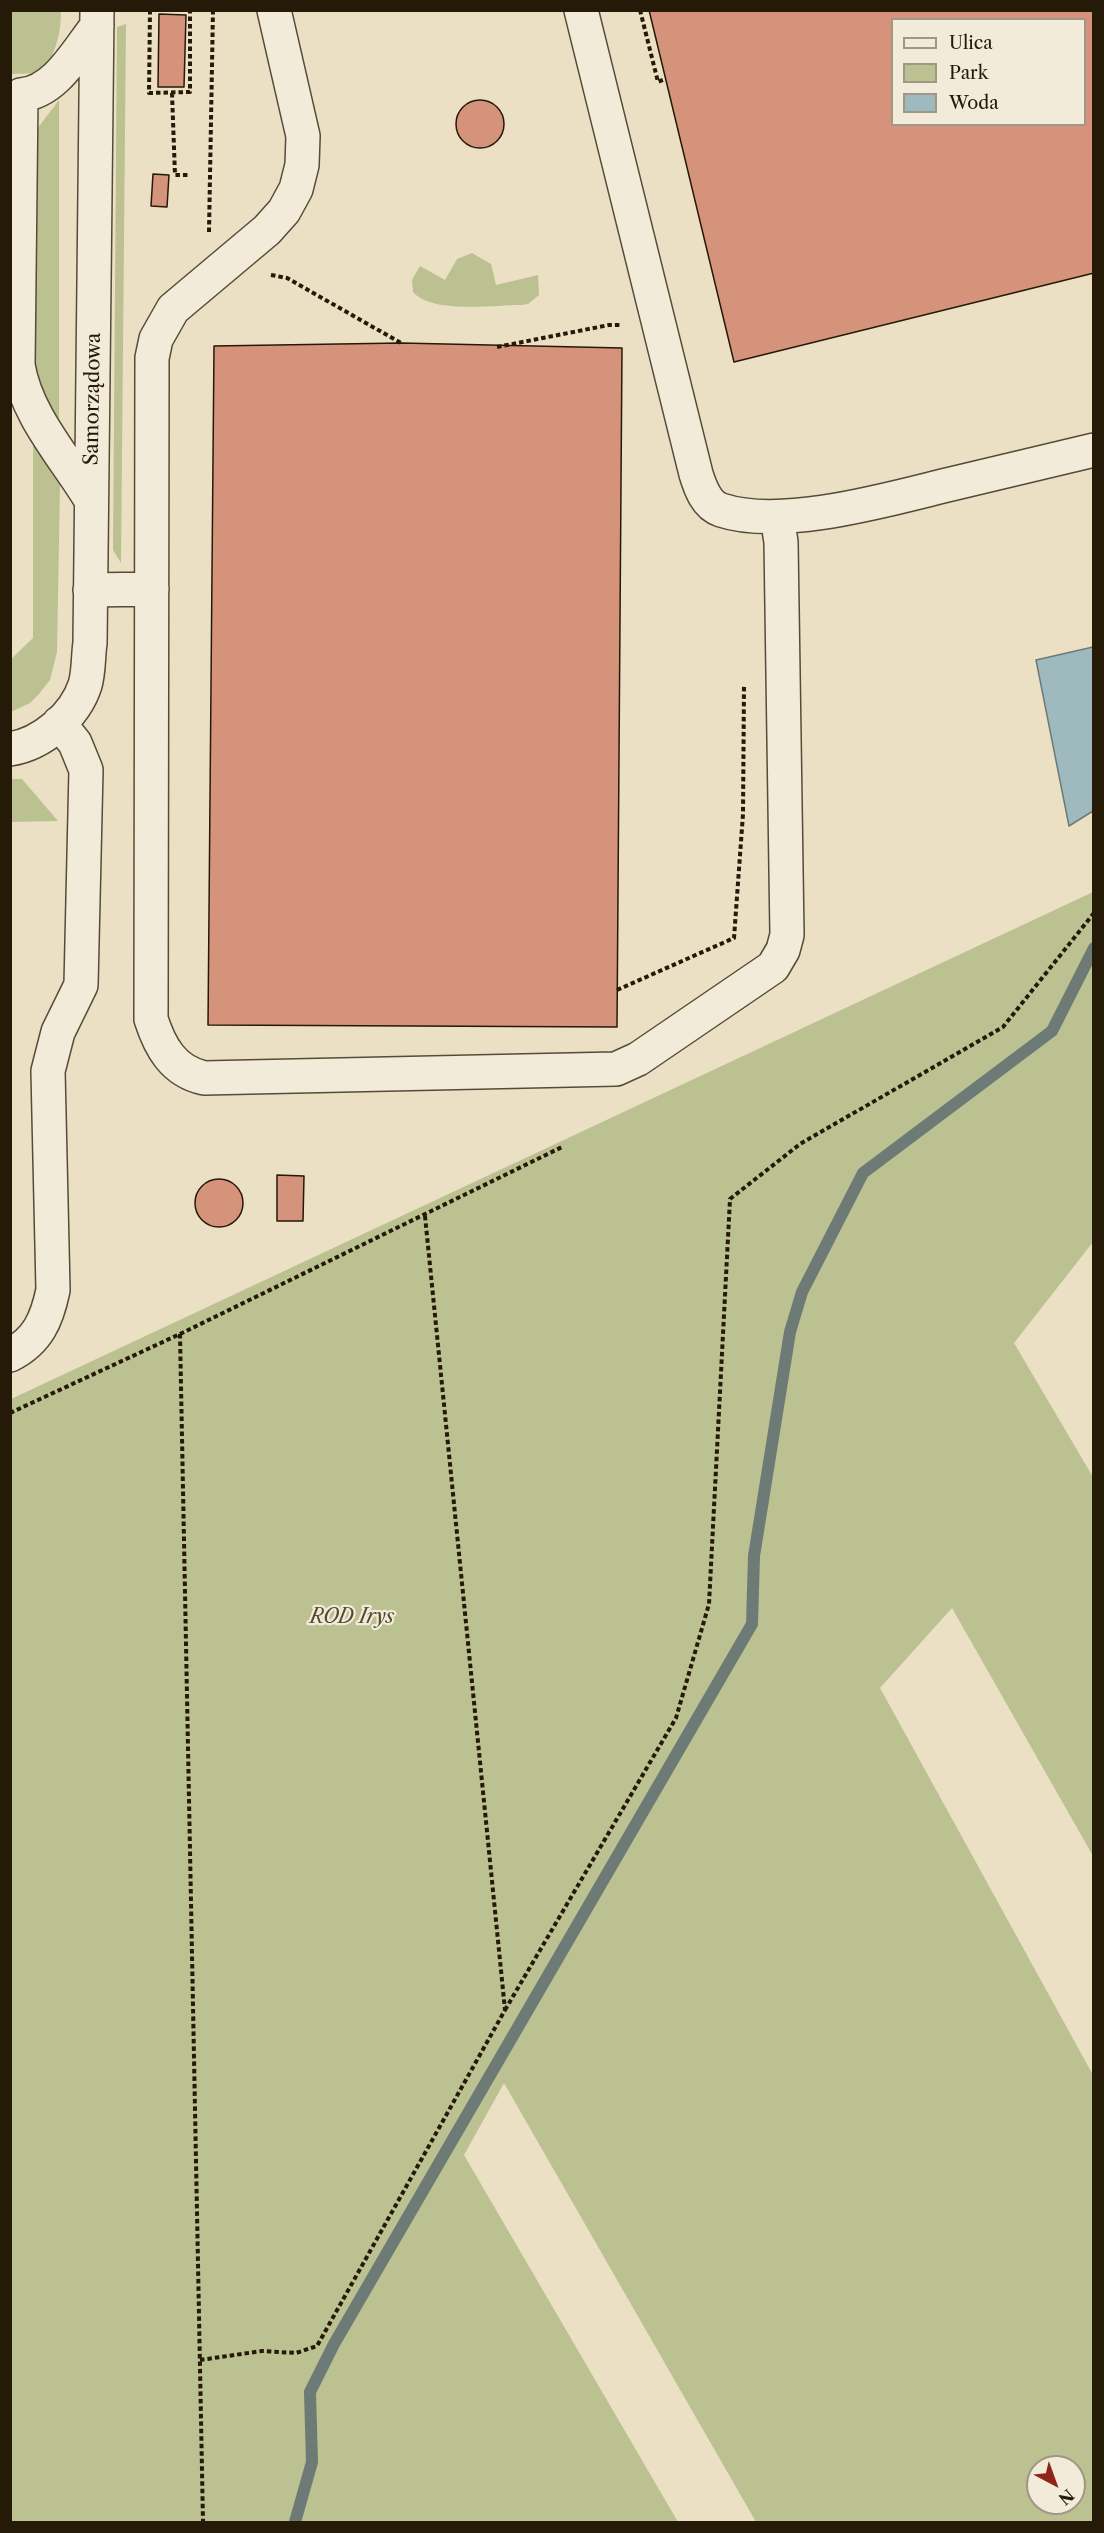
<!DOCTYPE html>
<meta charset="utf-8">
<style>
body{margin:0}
#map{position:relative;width:1104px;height:2533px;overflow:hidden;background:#ebe0c4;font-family:"Libre Caslon Text",serif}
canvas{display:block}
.frame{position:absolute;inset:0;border:12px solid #251908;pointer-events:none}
.legend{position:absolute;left:891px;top:18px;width:195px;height:108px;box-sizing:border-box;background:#f2ebd9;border:2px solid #a09785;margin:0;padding:8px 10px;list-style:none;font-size:18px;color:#251908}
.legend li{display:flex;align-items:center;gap:12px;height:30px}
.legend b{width:30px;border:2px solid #a09785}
.north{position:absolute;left:1026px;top:2455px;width:60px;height:60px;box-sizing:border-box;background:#f2ebd9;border:2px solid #a09785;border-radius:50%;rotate:139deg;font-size:16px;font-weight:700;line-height:24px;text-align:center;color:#251908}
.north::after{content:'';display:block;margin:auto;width:21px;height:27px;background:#8f2418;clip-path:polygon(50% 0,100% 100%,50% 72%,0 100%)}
</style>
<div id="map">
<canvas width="1104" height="2533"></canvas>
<div class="frame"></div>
<ul class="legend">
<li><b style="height:8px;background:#f2ebd9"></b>Ulica</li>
<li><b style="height:16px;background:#bbc191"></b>Park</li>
<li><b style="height:16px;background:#9ebabf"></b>Woda</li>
</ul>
<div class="north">N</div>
</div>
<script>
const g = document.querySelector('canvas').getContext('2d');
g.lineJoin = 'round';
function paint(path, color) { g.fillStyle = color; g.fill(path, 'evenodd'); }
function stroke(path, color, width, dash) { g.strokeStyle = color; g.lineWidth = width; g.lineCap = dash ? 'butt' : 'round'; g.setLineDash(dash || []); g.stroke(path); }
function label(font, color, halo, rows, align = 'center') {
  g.font = font + ' "Libre Caslon Text",serif'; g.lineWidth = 4.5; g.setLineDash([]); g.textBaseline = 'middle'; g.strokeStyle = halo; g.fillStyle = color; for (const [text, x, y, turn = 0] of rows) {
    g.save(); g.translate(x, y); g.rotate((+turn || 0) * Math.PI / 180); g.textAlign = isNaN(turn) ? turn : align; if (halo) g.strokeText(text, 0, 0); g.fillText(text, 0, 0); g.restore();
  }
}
const green = new Path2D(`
 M10,11H61C61,35 55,53 43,73L11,74Z
 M126,24L121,563L113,550L117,27Z
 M59,100V429L34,390V133Z
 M472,253L491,264L496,285L538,275L539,295L528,304L521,305C493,305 432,314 413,292L412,280L420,266L445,280L457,259Z
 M33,441L60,484L57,652L50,680L39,694L30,703L11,712V659L33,638Z
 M11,779H22L58,821L11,822Z
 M1093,892V1242L1014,1343L1093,1477V1856L952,1608L880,1688L1093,2075V2522H756L504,2083L464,2155L678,2522H11V1399ZM1038,2467H1074V2503H1038Z`);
const water = new Path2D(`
 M1093,647V811L1069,826L1036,660Z`);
const stream = new Path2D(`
 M295,2522L312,2462L310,2392L334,2344L752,1624L754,1556L790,1332L802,1292L863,1173L1052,1031L1094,948`);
const building = new Path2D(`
 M649,10H1094V273L734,362ZM892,20H1084V124H892Z
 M159,14L186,15L184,87H158Z
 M456 124a24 24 0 1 1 48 0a24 24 0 1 1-48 0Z
 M153,174L169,175L167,207L151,206Z
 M401,343L622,348L617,1027L208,1025L214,346Z
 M277,1175L304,1176L303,1221H277Z
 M195 1203a24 24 0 1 1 48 0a24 24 0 1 1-48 0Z`);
const path = new Path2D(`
 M150,10L149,93L190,92V10
 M640,10L658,82L665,79
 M172,93L175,175H188
 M209,232L213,10
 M271,275L287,278L401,343
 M497,347L609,325H622
 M617,990L734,938L743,814L744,685
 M180,1334L562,1147
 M10,1413L180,1334L203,2522
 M505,2010L676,1718L709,1604L730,1199L800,1144L1003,1027L1094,913
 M200,2360L262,2351L296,2353L317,2346L505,2010L425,1216`);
const minor = new Path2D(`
 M274,10L303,136L302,165L296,189L284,211L267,230L173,309L156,339L152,358L151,1019C160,1047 173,1071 204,1078L616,1069L638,1059L773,967L783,950L787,935L781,542L777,517
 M581,10L696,474C700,487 706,505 721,510C781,530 886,500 947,485C996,473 1045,462 1094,450
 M91,500C65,457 26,415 18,365L21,95C56,92 77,51 97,26
 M90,590L152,589
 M10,749C42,744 75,716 85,685C89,672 88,656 90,643L97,10
 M10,1355C38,1341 47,1319 53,1290L48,1071L58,1032L81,985L86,770L75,743L59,723`);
const streetNames = [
 ["Samorządowa",93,399,-89]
];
const parkNames = [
 ["ROD Irys",352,1617]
];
paint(green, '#bbc191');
paint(water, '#9ebabf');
stroke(water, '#6e7a76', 1.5);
stroke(stream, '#6e7a76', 12);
paint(building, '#d6937b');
stroke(building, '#251908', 1.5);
stroke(minor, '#564b37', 36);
stroke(path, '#251908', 4, [4.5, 3]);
stroke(minor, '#f2ebd9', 33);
label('20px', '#251908', '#f2ebd9', streetNames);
label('italic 20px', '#524b31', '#f2ebd9', parkNames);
</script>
